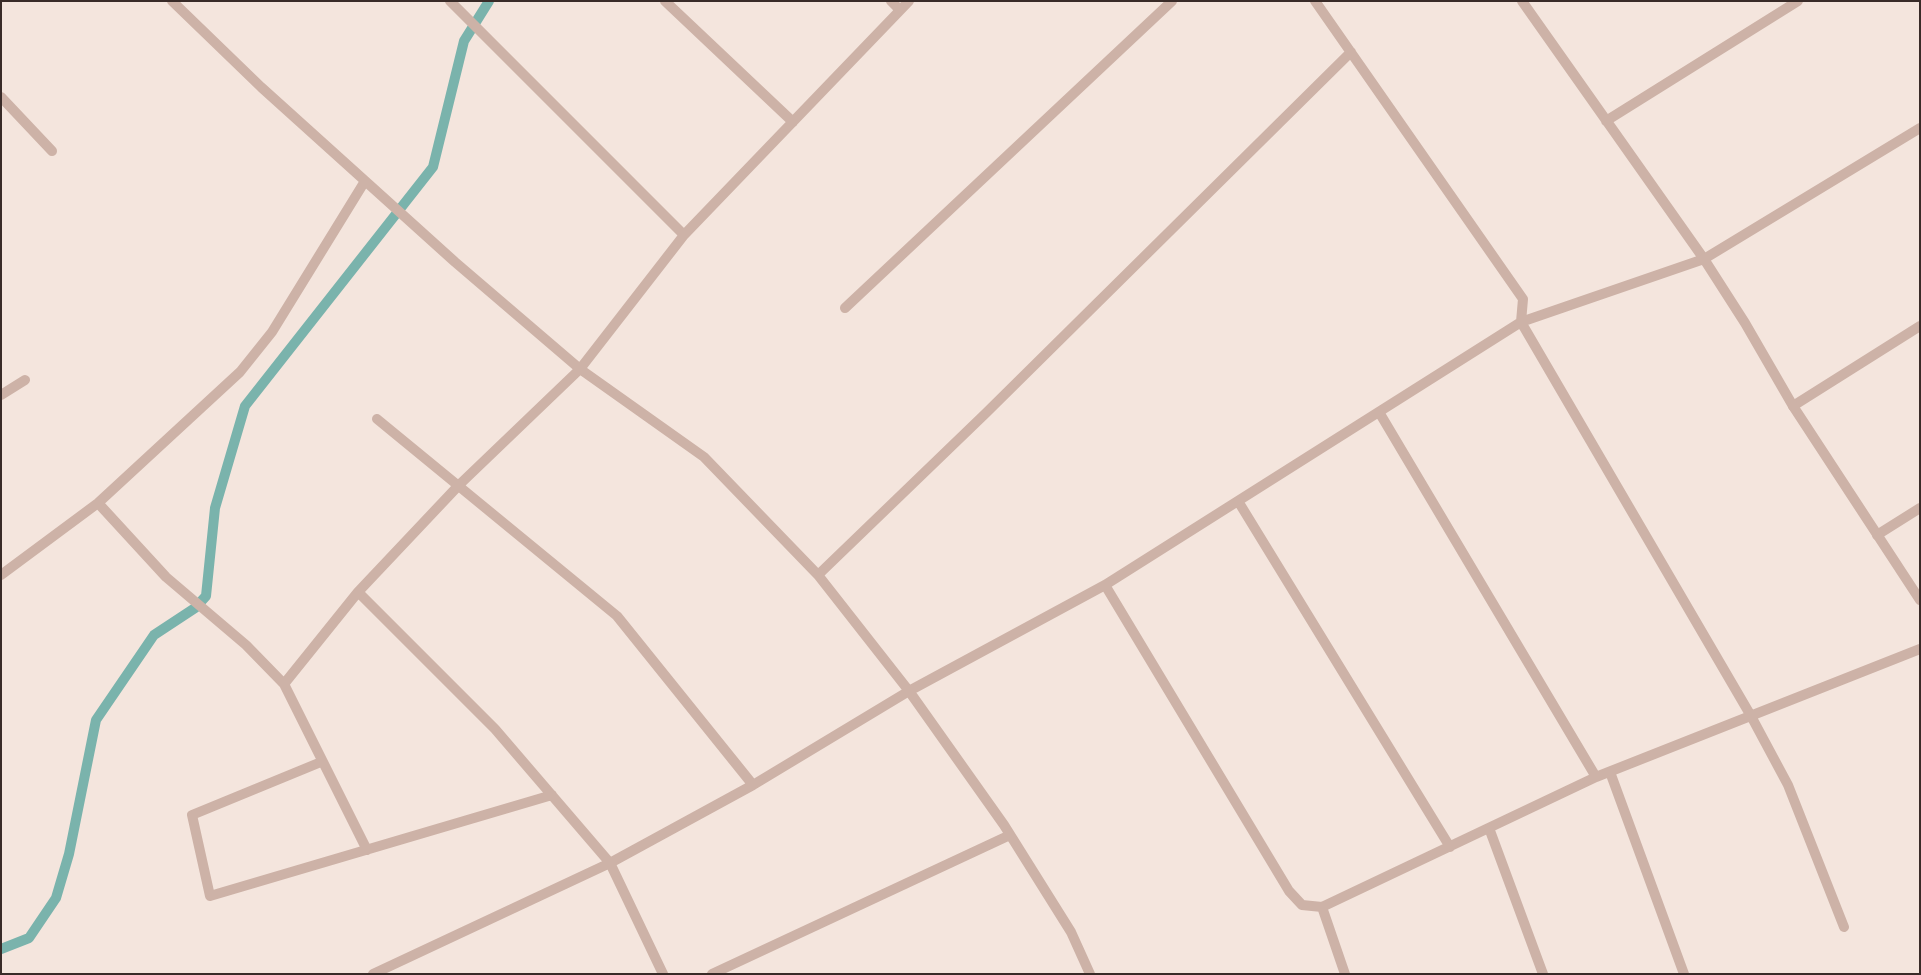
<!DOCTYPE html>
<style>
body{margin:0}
#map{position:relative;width:1921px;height:975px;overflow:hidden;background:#f4e5dd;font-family:Raleway,sans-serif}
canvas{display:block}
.frame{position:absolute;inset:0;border:2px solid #392b28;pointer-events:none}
</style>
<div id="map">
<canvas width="1921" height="975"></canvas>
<div class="frame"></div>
</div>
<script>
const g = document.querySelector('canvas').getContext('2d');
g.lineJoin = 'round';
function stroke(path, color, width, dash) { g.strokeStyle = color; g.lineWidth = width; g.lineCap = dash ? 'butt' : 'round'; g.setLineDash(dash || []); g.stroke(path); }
const stream = new Path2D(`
 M1,949L29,938L56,898L69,854L96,720L154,635L195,608L206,596L215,508L245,406L433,167L464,41L489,1`);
const minor = new Path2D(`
 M172,1L261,87L455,262L580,369L704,457L818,575L909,691L1004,825L1071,932L1090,974
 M450,1L684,235
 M665,1L793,122
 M891,1L900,10
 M1315,1L1523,299L1521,322L1751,716L1788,785L1844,927
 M1,97L52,151
 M1606,121L1798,1
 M845,308L1172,1
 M1,395L25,380
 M1793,406L1920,326
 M1379,412L1596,777
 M377,419L617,616L753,785
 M1238,501L1450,847
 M98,503L166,577L246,645L284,684L367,850
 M1877,535L1920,508
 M1,575L98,503L240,372L272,332L365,181
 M818,575L986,413L1351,52
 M1105,585L1289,891L1302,905L1322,907L1596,777L1920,649
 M284,684L358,592
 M321,762L192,815L210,896L552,795
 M1610,772L1684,974
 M1489,828L1543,974
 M1322,907L1345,974
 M373,974L610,863L753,785L909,691L1105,585L1521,322L1704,259L1522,1
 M663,974L610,863L495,729L358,592L459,485L580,369L684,235L909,1
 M712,974L1010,835`);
const tertiary = new Path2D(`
 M1920,128L1704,259L1745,323L1793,406L1920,600`);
stroke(stream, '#7ab3ac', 10);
stroke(minor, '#cdb2a7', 10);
stroke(tertiary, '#cdb2a7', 10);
</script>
